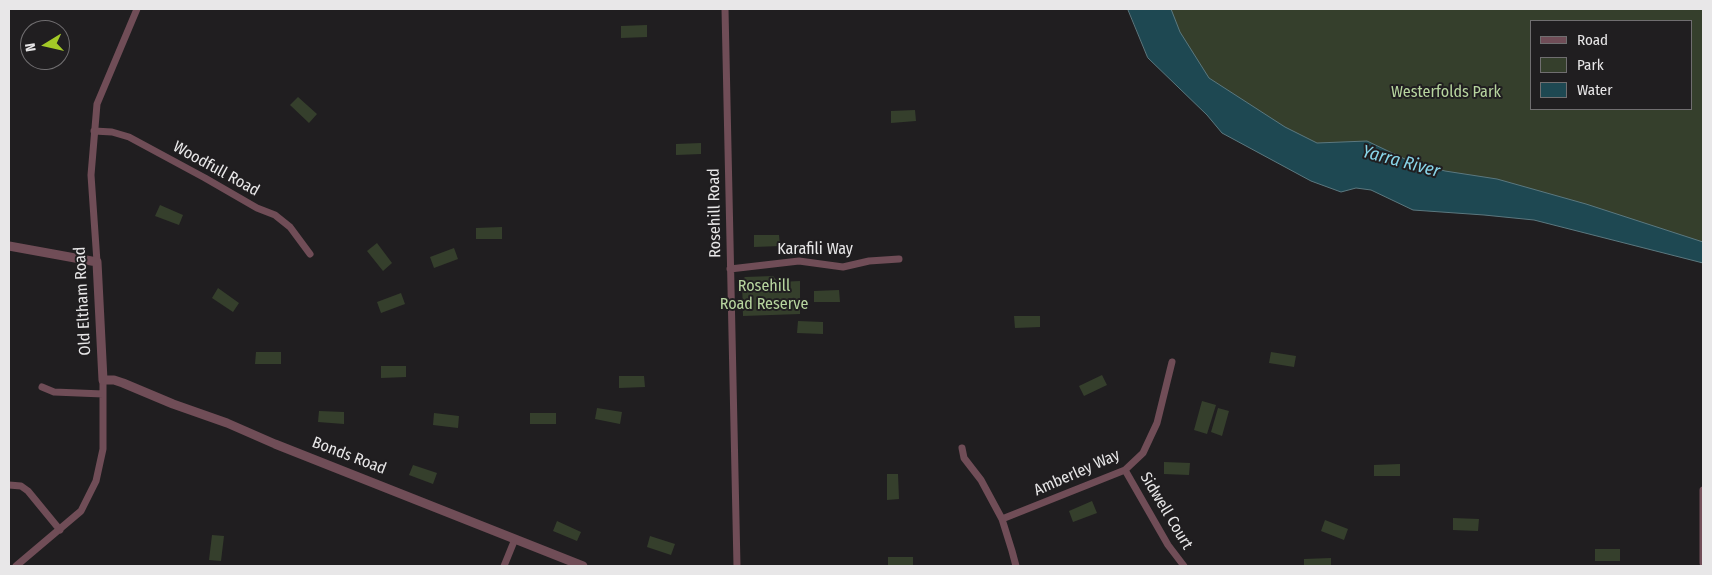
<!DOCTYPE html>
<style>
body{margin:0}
#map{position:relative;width:1712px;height:575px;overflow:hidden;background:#201e20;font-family:"Fira Sans Condensed",sans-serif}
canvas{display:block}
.frame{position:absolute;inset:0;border:10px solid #e8e7e8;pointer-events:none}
.legend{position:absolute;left:1530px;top:20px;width:162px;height:90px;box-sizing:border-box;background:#201e20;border:1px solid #706e70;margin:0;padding:6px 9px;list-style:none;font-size:15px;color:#e8e7e8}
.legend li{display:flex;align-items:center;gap:10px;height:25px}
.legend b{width:25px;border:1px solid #706e70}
.north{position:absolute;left:20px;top:20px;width:50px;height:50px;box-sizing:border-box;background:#201e20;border:1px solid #706e70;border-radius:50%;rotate:261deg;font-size:14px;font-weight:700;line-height:20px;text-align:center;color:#e8e7e8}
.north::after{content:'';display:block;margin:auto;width:18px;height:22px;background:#a3c927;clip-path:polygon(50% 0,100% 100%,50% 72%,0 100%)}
</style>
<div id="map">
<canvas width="1712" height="575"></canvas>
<div class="frame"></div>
<ul class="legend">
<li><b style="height:6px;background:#704d57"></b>Road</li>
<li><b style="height:14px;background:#353f2c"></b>Park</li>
<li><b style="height:14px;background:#1e4852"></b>Water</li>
</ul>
<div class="north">N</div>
</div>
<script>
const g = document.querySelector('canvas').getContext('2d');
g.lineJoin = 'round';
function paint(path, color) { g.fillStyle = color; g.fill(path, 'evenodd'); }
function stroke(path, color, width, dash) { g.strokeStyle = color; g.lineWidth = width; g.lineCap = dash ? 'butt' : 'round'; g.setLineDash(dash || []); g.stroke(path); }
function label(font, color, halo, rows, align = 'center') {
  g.font = font + ' "Fira Sans Condensed",sans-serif'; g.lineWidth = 4; g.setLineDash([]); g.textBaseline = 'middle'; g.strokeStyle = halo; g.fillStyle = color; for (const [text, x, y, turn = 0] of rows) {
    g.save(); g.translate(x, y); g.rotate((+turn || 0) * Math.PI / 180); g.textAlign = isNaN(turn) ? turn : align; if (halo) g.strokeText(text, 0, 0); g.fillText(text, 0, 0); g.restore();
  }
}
const green = new Path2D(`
 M1165,9H1703V247L1324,154L1208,90ZM1531,21H1691V109H1531Z
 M647,25V37L621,38V26Z
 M298,97L317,114L309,123L290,105Z
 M915,110L916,121L891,123V111Z
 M701,143V154L676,155V144Z
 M160,205L183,215L179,225L155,216Z
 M502,227V239H476V228Z
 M754,235H779L780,246L754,247Z
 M377,243L392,263L383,271L367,251Z
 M454,248L458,259L434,268L430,257Z
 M773,276L778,282L800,281V314L743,316L742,280L745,277Z
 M218,288L239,303L233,312L212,298Z
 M839,290L840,302H814V291Z
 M401,293L405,304L381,313L377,302Z
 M1014,316H1040V327L1015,328Z
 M798,321L823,322V334L797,333Z
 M256,352H281V364H255Z
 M1271,352L1296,356L1294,367L1269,363Z
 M381,366H406V377L381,378Z
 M1102,375L1107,385L1084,396L1079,386Z
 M619,376H644L645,387L619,388Z
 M1202,401L1216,405L1207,434L1194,430Z
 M597,408L622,412L620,424L595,419Z
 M1218,408L1229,411L1222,436L1211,432Z
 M319,411L344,412V424L318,422Z
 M434,413L459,416L458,428L433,425Z
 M530,413H556V424H530Z
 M1164,462L1190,463L1189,475L1164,474Z
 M1400,464V476H1374V465Z
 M413,465L437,473L433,484L409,475Z
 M887,474H898L899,499L887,500Z
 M1092,501L1097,513L1073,522L1069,511Z
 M1453,518L1479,519L1478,531L1453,530Z
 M1325,520L1348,529L1344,540L1321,531Z
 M557,521L581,532L577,541L553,531Z
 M212,535L224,536L221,561L209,560Z
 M650,536L675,544L671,555L647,547Z
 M1620,549V561H1595V549Z
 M888,557H913V566H888Z
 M1331,558V566H1304V559Z`);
const water = new Path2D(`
 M1128,9H1171L1180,32L1209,78L1285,127L1317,143L1367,141L1409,161L1445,171L1497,179L1586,204L1703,242V263L1534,220L1484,215L1413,210L1371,190L1356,188L1341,192L1311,181L1222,133L1207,115L1148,58Z`);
const minor = new Path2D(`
 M725,9L737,566
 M94,131L112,132L129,137L205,178L257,208L275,215L290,227L310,254
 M97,262L91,175L97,104L137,9
 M730,269L799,261L843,267L869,261L899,259
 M42,387L54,392L103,394
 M962,448L964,458L981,480L1002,519
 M1125,470L1168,545L1184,566
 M9,485L21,486L28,491L60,530
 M1703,490V563
 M16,566L81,511L96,481L103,449V380
 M504,566L515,539
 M1016,566L1012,551L1002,519L1125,470L1143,453L1157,423L1172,362`);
const tertiary = new Path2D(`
 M9,246L97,262L103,380H114L123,383L173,404L227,423L275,444L583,566`);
const parkNames = [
 ["Westerfolds Park",1446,93],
 ["Rosehill",764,287],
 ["Road Reserve",764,305]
];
const streetNames = [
 ["Woodfull Road",216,169,29],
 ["Rosehill Road",715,213,-91],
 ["Karafili Way",815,250],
 ["Old Eltham Road",83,301,-93],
 ["Bonds Road",349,456,21],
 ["Amberley Way",1077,473,-24],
 ["Sidwell Court",1166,511,59]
];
const waterNames = [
 ["Yarra River",1401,162,15]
];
paint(green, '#353f2c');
paint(water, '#1e4852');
stroke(water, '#5b787f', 1);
stroke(minor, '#704d57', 7);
stroke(tertiary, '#704d57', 9);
label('16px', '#b7d59f', '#201e20', parkNames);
label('16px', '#e8e7e8', '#201e20', streetNames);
label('italic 18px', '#88d4e8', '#201e20', waterNames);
</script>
